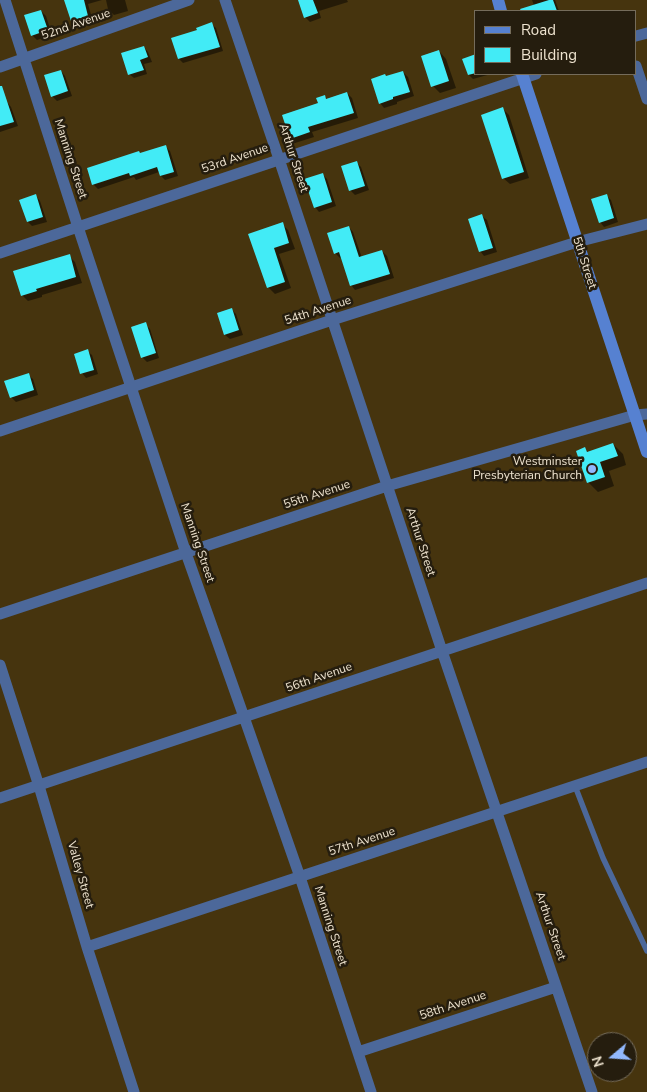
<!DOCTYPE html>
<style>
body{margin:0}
#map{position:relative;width:647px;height:1092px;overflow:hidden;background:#46340e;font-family:"Nunito Sans",sans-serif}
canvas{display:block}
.legend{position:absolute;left:474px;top:10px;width:162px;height:65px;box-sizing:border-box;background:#251d0e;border:1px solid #756c5b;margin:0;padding:6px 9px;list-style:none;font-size:15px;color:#eee3cf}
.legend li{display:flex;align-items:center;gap:10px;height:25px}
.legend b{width:25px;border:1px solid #756c5b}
.north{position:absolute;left:587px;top:1032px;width:50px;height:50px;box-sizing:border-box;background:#251d0e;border:1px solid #756c5b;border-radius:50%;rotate:252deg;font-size:14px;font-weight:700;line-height:20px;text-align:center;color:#eee3cf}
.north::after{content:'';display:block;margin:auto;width:18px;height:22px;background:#91b8fd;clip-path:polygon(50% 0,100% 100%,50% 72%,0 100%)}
</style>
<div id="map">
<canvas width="647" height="1092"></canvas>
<ul class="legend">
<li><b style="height:6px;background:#5681d1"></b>Road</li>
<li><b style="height:14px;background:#42ebf6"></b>Building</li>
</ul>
<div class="north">N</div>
</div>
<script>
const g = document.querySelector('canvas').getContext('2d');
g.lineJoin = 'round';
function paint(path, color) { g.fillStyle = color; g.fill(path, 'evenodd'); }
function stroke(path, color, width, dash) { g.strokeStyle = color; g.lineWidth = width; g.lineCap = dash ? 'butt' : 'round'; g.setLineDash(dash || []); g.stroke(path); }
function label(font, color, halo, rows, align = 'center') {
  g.font = font + ' "Nunito Sans",sans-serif'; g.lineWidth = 5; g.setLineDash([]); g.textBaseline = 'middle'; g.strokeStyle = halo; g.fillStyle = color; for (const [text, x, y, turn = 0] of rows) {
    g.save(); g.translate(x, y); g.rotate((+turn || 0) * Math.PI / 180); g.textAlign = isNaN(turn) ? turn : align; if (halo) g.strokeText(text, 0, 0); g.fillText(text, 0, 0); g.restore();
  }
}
const shadow = new Path2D(`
 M66,0H102L88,4L93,22L78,26L72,20Z
 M106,0H125L128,11L114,15L108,9Z
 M299,0H347L348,2L319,11L321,18L310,22L305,17Z
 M532,0H555L559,11H536Z
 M41,11L46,16L52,35L37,40L32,35Z
 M211,24L216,28L223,51L183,63L179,59L198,31Z
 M144,47L148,52L152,62L144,64L147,74L134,78L129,74Z
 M439,51L446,59L456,88L440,93L433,86Z
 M476,56V74H491L473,79L469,75L464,59Z
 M61,71L65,76L72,96L57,101L52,96Z
 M403,72L408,77L414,96L397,102V104L384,108L380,103L387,77Z
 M347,93L352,98L358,118L312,132L314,137L295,143L291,138L319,104L324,96L328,100Z
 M7,102L11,107L18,126L0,132V105Z
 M503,109L509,115L529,178L510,184L503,178Z
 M165,146L170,151L178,176L165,180L161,176L159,172L136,180L134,177L98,189L93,184L141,154Z
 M357,163L361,167L369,190L355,195L350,190Z
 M323,175L327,179L336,206L319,212L315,207Z
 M606,195L611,200L618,222L604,227L600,222Z
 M36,196L40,201L47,222L32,226L28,222Z
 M482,216L487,220L497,252L484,256L480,251Z
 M282,224L288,230L295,249L279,254L291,288L275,294L268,287L250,234Z
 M349,227L353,232L362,258L382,251L387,256L394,278L355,290L351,285L342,257L340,258L335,253Z
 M69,256L75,262L82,283L42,295V297L28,301L22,295Z
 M232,310L236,314L243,335L230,339L225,335L218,314Z
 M145,324L150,329L159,358L147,362L142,357Z
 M87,351L92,355L98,374L86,378L82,373Z
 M28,375L33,379L38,395L16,402L11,397Z
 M613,444L623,454L626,465L609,471L614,486L598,492L588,482L585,449L589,453Z`);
const building = new Path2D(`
 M64,0H84L88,16L71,21Z
 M298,0H313L318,13L304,18Z
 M549,0H553L557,11H521L520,9Z
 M41,10L48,30L31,36L24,15Z
 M212,22L220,47L178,59L171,38L197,30L196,28Z
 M144,46L148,57L140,60L144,70L128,75L121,53Z
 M439,50L449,81L431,87L421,56Z
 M476,54V73L468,75L462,59Z
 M61,70L68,91L51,97L44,75Z
 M403,71L410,92L393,97V99L379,104L371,79L385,74L386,76Z
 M0,86H2L14,122L0,126Z
 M347,92L354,113L308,127L310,132L290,139L282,115L318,103L316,98L325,95L326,99Z
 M503,107L524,172L502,179L481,115Z
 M166,145L174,172L160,176L157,167L130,176L129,173L92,185L87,168L139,151L140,153Z
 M357,161L365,186L349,191L341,166Z
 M323,173L332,202L314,208L304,179Z
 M36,194L43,217L27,222L19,200Z
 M607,194L614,218L599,223L591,199Z
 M482,214L493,248L479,252L468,219Z
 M283,222L289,243L274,248L285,282L267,288L248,234Z
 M349,226L359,257L382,250L390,274L350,286L339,252L334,254L327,233Z
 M70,254L76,277L36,289L37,291L21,296L13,271Z
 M232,308L239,330L224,335L217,313Z
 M146,322L156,353L141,358L131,327Z
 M88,349L94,370L80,374L74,354Z
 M29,373L34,390L10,398L4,381Z
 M613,443L618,456L600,462L605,477L587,483L576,451L585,447L587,452Z`);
const lane = new Path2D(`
 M575,786L603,858L647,951`);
const street = new Path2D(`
 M5,0L78,227L186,553L244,717L300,877L371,1092
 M225,0L279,159L442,651L592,1092
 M636,36L647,33
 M636,66L647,99
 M0,67L189,0
 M0,253L536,74
 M0,431L332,320L577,242L647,224
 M0,614L387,486L635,415L647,414
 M0,665L39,786L87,947L134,1092
 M0,798L647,583
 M87,947L647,762
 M358,1052L556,987`);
const secondary = new Path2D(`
 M498,0L501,11
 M522,74L647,452`);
const markers = [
 [592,469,5,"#91b8fd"]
];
const streetNames = [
 ["52nd Avenue",76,25,-19],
 ["Arthur Street",293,158,72],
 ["Manning Street",70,159,72],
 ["53rd Avenue",235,159,-19],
 ["5th Street",584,263,72],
 ["54th Avenue",318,311,-18],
 ["55th Avenue",317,495,-18],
 ["Arthur Street",420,542,72],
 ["Manning Street",197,543,71],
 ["56th Avenue",319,678,-19],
 ["57th Avenue",362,842,-18],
 ["Valley Street",80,875,74],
 ["Manning Street",330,926,72],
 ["Arthur Street",550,926,71],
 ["58th Avenue",453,1006,-18]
];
const poiNames = [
 ["Westminster",582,462],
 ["Presbyterian Church",582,476]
];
paint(shadow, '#0007');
paint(building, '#42ebf6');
stroke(lane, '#4c689a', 5.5);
stroke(street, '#4c689a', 11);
stroke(secondary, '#5681d1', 12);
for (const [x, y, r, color] of markers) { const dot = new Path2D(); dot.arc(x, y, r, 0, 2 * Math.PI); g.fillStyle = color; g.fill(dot); stroke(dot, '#251d0e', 2); }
label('12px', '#eee3cf', '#251d0e', streetNames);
label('12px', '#eee3cf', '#251d0e', poiNames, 'right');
</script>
